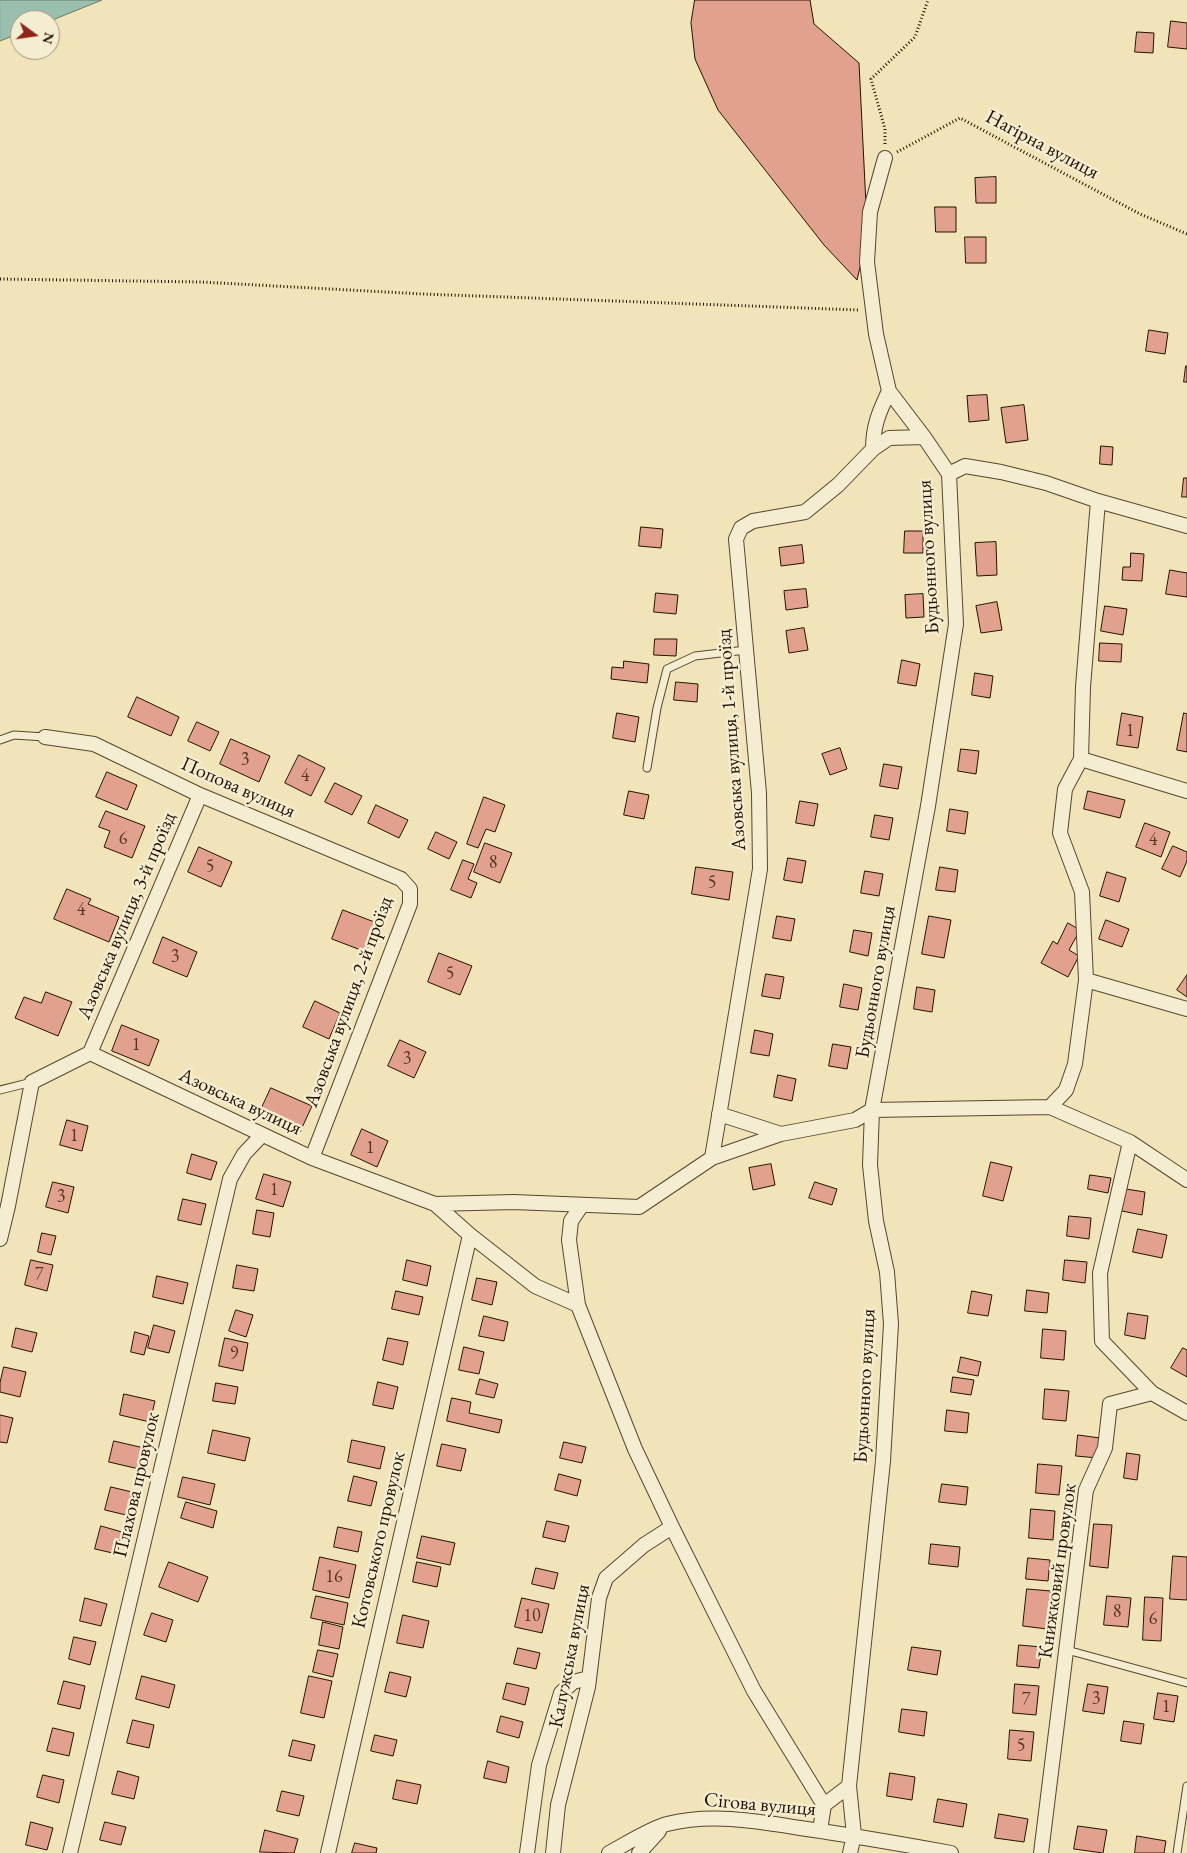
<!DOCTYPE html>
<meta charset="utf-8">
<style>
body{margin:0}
#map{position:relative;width:1187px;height:1853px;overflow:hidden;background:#f0e4b8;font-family:"EB Garamond",serif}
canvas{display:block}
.north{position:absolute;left:10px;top:10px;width:50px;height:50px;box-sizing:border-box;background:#f5edd1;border:1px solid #a1957d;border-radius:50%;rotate:104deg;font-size:14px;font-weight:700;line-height:20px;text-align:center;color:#241200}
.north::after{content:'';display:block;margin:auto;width:18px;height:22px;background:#8f2418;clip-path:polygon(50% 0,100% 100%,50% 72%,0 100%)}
</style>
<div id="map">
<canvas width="1187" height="1853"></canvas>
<div class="north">N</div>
</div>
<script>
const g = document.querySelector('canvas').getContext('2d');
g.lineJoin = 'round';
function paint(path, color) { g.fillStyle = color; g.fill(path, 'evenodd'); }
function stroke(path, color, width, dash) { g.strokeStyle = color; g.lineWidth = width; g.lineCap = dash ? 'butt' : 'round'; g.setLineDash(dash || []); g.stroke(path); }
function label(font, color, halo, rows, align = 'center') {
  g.font = font + ' "EB Garamond",serif'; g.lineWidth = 5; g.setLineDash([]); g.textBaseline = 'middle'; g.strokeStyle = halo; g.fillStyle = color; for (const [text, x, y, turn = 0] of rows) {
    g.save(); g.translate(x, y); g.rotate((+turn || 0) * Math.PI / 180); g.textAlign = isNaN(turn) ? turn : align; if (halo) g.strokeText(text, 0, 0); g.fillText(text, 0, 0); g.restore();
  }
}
const water = new Path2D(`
 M0,0H102L50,21L20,20V33L0,41Z`);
const building = new Path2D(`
 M695,0H810L814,24L859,63L866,205L865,246L857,280L824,245L718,110L695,59L691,23Z
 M1171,21L1187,23V49L1168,47Z
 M1137,32L1154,33L1153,53L1135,52Z
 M996,177V203H976L975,178Z
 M935,207H956V232H936Z
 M965,237H986V263H966Z
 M1149,330L1168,333L1165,354L1146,351Z
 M1186,366H1187V382H1184Z
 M987,395L989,420L969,422L967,396Z
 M1024,405L1028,440L1006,443L1001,408Z
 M1101,446L1113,447L1112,465L1100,464Z
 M1184,478H1187V497H1182Z
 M641,527L663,529L661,548L639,546Z
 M905,531H923V553H904Z
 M996,542L997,575L977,576L975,543Z
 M802,545L804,563L781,566L779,548Z
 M1131,553L1144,554L1142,581L1122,580L1123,567H1130Z
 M1170,570L1187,573V597L1166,594Z
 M806,589L808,607L786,610L784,591Z
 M656,593L678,595L676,614L654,612Z
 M923,594L924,617L906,618L905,595Z
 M997,602L1002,630L981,633L976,606Z
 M1105,606L1127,609L1123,635L1101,631Z
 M804,628L808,650L789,653L786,631Z
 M655,639H677L676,656L654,655Z
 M1100,643L1122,644L1121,662L1099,661Z
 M902,660L920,664L916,686L898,683Z
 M624,661L649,664L647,683L611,679L612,667L623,668Z
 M975,673L993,676L990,698L972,695Z
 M676,682L698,684L697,702L674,700Z
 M137,697L179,717L171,736L128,717Z
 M617,713L639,717L635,742L613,738Z
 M1122,713L1143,717L1138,748L1117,745Z
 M1184,713L1187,714V752L1177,750Z
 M197,722L219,732L210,751L188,741Z
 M231,739L270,756L259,782L220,764Z
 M840,748L847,769L830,775L822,754Z
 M961,749L979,751L976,774L958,771Z
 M299,755L325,768L311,796L285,783Z
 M884,764L902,767L898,789L880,786Z
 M107,772L137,785L127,810L96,797Z
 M335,783L362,796L352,815L325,802Z
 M629,791L649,795L644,819L624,815Z
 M1088,791L1125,800L1120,818L1084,809Z
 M484,797L505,805L495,832L486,829L478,848L467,844Z
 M800,801L818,804L814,826L796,823Z
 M376,805L408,820L399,838L368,823Z
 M950,809L968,812L965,834L947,831Z
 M106,811L145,826L132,858L104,847L110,831L99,827Z
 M875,815L893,818L889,840L871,837Z
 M1145,823L1170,832L1161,857L1136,847Z
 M436,832L457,842L449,859L428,849Z
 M485,843L512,853L500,883L474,872Z
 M1173,846L1187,852V861L1180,877L1162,869Z
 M199,847L232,862L221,887L188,872Z
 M788,858L806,861L802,883L784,880Z
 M463,860L474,864L468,879L477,883L471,898L451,890Z
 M696,867L733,872L729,900L692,894Z
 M940,867L958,870L955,892L936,890Z
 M865,871L883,874L879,896L861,893Z
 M1107,872L1126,878L1119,902L1100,896Z
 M67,889L91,899L88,904L119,917L109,942L54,919Z
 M343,910L377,923L366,952L332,939Z
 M777,916L795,919L791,941L773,938Z
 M929,916L951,920L944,958L922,954Z
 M1106,920L1129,929L1122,947L1099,939Z
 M1068,923L1080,930L1069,950L1079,956L1068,977L1041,963L1053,941L1057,944Z
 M854,930L872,933L868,956L850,952Z
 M163,937L197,952L187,977L153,963Z
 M439,953L472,966L460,995L428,982Z
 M766,974L784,977L780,999L762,996Z
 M1187,975V997L1177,990Z
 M844,984L862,988L858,1010L840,1007Z
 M917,987L935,990L932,1012L914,1009Z
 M46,992L72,1002L58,1036L15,1018L24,997L41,1003Z
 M315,1001L340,1013L329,1039L303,1027Z
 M122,1025L159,1040L149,1066L112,1051Z
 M755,1030L773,1034L769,1056L751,1053Z
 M400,1040L426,1052L414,1078L388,1066Z
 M833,1044L851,1047L847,1069L829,1066Z
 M778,1075L796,1079L792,1101L774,1097Z
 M271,1088L312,1106L300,1132L259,1114Z
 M67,1120L88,1126L82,1151L60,1145Z
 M362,1129L388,1141L377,1167L351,1155Z
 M192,1154L217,1162L211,1180L187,1173Z
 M991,1162L1012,1167L1003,1201L983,1196Z
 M771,1164L775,1185L753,1190L749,1168Z
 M264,1174L291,1182L283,1207L256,1199Z
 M1090,1175L1111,1178L1108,1193L1088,1189Z
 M53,1182L74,1187L68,1213L46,1207Z
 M815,1182L837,1189L832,1205L809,1198Z
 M1126,1189L1145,1192L1142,1215L1122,1211Z
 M183,1199L206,1204L201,1225L178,1220Z
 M257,1210L274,1213L270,1237L253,1234Z
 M1069,1216L1091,1218L1089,1239L1067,1236Z
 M1138,1229L1167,1235L1162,1258L1133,1252Z
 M42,1233L56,1236L51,1255L38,1252Z
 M31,1260L53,1265L47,1291L25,1285Z
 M407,1260L431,1266L427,1286L403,1280Z
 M1065,1260L1087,1262L1085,1283L1063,1280Z
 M237,1265L258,1269L254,1291L233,1288Z
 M157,1276L188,1283L183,1304L153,1297Z
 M477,1278L497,1282L492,1305L472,1300Z
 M1027,1290L1049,1293L1047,1313L1025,1311Z
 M396,1291L423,1297L419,1315L392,1309Z
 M972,1291L992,1295L988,1316L968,1313Z
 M236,1310L253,1315L246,1337L229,1331Z
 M1128,1313L1148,1316L1145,1339L1125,1335Z
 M484,1316L508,1322L504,1341L479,1336Z
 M154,1325L175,1331L169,1353L148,1348Z
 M16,1328L37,1333L32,1352L12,1347Z
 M1043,1329L1066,1331L1064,1360L1041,1358Z
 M135,1332L149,1336L144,1355L131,1352Z
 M225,1338L248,1343L243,1371L219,1366Z
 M388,1338L408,1342L403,1365L383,1360Z
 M464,1347L484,1352L479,1374L459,1370Z
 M1183,1348L1187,1350V1377L1171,1368Z
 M961,1357L981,1362L978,1376L958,1372Z
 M4,1367L26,1372L20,1397L0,1392V1383Z
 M953,1377L974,1380L971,1395L951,1392Z
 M480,1379L498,1384L494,1398L476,1394Z
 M378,1382L398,1387L393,1409L373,1405Z
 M216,1383L238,1387L235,1404L213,1401Z
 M1045,1389L1069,1391L1066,1421L1043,1419Z
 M124,1394L155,1401L150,1422L120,1415Z
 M452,1398L471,1402L469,1413L502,1420L499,1433L447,1421Z
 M947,1410L969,1413L967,1433L945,1431Z
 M0,1415L13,1418L7,1443L0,1442Z
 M213,1430L250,1438L245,1461L208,1453Z
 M1078,1435L1100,1438L1098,1458L1076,1456Z
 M352,1440L385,1447L380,1469L348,1462Z
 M114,1441L144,1448L139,1469L109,1462Z
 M564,1442L586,1447L582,1463L560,1458Z
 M442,1444L466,1449L461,1471L437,1466Z
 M1127,1453L1140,1455L1137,1480L1124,1478Z
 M1038,1464L1062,1466L1059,1495L1036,1493Z
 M559,1474L581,1480L577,1496L555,1490Z
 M354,1476L377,1482L371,1506L348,1501Z
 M183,1477L215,1484L210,1505L178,1497Z
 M942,1484L968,1487L966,1505L939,1502Z
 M111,1487L132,1492L126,1515L105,1510Z
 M186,1502L217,1511L213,1528L181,1518Z
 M1031,1509L1055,1511L1053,1540L1029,1538Z
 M547,1521L569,1526L565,1542L543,1537Z
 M1094,1524L1112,1525L1108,1568L1090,1566Z
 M101,1526L122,1532L117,1554L95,1549Z
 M338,1527L362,1532L358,1552L334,1547Z
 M422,1536L455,1543L450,1565L417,1558Z
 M931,1544L960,1547L958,1567L929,1564Z
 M1173,1556L1187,1557V1600L1170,1599Z
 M320,1557L356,1565L349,1598L313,1590Z
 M1028,1558L1050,1560L1048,1581L1026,1579Z
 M169,1562L208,1577L198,1602L159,1587Z
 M417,1562L441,1567L437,1587L413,1582Z
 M536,1568L558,1573L554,1589L532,1584Z
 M1027,1589L1051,1591L1047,1629L1023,1626Z
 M316,1596L348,1603L344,1625L311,1618Z
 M1107,1596L1131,1598L1128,1627L1104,1625Z
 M1145,1597L1163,1598L1161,1641L1143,1640Z
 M85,1598L107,1604L101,1626L80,1621Z
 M522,1598L549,1604L542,1633L515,1627Z
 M152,1613L173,1620L166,1642L144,1635Z
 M403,1615L429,1621L423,1648L397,1643Z
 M323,1622L343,1627L339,1649L319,1645Z
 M74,1637L96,1642L90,1665L69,1659Z
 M1019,1645L1042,1647L1039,1668L1017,1666Z
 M912,1647L941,1651L937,1675L908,1670Z
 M518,1648L540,1653L536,1669L514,1664Z
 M318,1650L338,1654L333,1677L313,1672Z
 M390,1672L411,1677L406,1697L385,1692Z
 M142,1676L175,1685L169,1708L136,1699Z
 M309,1676L332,1681L324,1718L301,1713Z
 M64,1681L85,1686L80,1709L58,1704Z
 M507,1683L529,1688L525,1705L503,1699Z
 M1015,1684L1039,1686L1036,1715L1013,1713Z
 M1088,1684L1108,1687L1104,1714L1083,1711Z
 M1158,1693L1178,1696L1174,1722L1154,1719Z
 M902,1709L927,1712L924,1736L899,1732Z
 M501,1716L523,1722L519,1738L497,1732Z
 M133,1720L154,1725L149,1748L127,1743Z
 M1124,1721L1144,1724L1141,1744L1121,1741Z
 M53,1728L74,1733L69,1756L47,1751Z
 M1010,1730L1034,1732L1031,1761L1008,1759Z
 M375,1735L397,1740L393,1756L371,1751Z
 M293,1740L315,1745L311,1761L289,1756Z
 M488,1761L509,1767L506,1783L484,1778Z
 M118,1771L139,1777L134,1799L112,1794Z
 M890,1773L915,1777L912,1800L887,1796Z
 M43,1775L64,1780L59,1803L37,1797Z
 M397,1780L421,1785L417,1804L393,1799Z
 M282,1791L304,1796L299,1816L277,1811Z
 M938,1799L967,1804L963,1827L934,1822Z
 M999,1814L1028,1819L1024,1842L995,1838Z
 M31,1822L53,1828L47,1850L26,1845Z
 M105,1822L126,1827L121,1845L100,1840Z
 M1078,1826L1107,1830L1103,1853L1074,1849Z
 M265,1830L298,1839L294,1853L260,1852Z
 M1137,1836L1166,1841L1164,1853H1135Z
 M355,1843L377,1848L376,1853H352Z`);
const path = new Path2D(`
 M885,144V129L871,79L915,37L928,0
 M897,152L960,118L1140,214L1187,234
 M0,279L201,282L423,294L859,310`);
const service = new Path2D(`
 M0,740L14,735L45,737
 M647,768L657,708L667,669L695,656L746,650
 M0,1090L32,1082
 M1067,1650L1187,1683
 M1177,1853L1187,1786`);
const minor = new Path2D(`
 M873,449C873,426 879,412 889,391
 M949,474L965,466L1001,472L1046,483L1098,501L1187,526
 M45,737L94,744L200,795L401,879L410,889V904L312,1158
 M1081,759L1187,791
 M1086,980L1187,1009
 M90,1053L200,795
 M1050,1107L1066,1090L1075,1064L1086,980L1082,892L1060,833L1065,789L1081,759L1083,687L1098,501
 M719,1114L781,1134
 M712,1158L760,869L759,793L736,539L741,528L753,521L805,512L838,485L873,449L889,438L924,437
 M435,1204L470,1235L535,1286L578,1305L635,1449L672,1527L754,1691L824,1805L820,1830
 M0,1239L8,1206L32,1082L90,1053L312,1158L435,1204L513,1202L639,1207L712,1158L781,1134L855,1120L872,1110L1050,1107L1130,1142L1187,1180
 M578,1305L569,1240L571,1221L582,1205
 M1152,1393L1187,1413
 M824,1805L849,1786
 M70,1853L230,1179L244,1154L262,1135
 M328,1853L470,1235
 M527,1853L539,1765L561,1693L573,1682L589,1678
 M553,1853L558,1805L588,1687L599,1598L606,1578L644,1545L672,1527
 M609,1853C624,1845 651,1828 667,1824C711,1813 756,1821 800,1828C851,1835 901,1844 951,1853
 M639,1853L659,1831
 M850,1853L854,1835L849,1786L883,1461L891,1324L887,1272L876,1221L870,1165L872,1110L928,806L956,624L949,474L924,437L889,391L876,334L867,262L870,212L885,158
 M1041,1853L1086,1490L1105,1448L1110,1404L1152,1393L1102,1341L1100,1273L1130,1142`);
const numberNames = [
 ["1",1130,731],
 ["3",245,760],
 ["4",305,776],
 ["6",123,839],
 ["4",1153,840],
 ["8",493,863],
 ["5",210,867],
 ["5",712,883],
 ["4",81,910],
 ["3",175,957],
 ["5",450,974],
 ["1",136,1045],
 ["3",407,1059],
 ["1",74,1136],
 ["1",370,1148],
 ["1",274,1190],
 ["3",61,1197],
 ["7",39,1275],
 ["9",234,1354],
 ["16",334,1577],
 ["8",1117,1612],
 ["10",532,1616],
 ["6",1153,1619],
 ["3",1096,1699],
 ["7",1026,1700],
 ["1",1166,1707],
 ["5",1021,1746]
];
const streetNames = [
 ["Нагірна вулиця",1042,145,28],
 ["Будьонного вулиця",929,557,-93],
 ["Азовська вулиця, 1-й проїзд",732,740,-94],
 ["Попова вулиця",238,788,24],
 ["Азовська вулиця, 3-й проїзд",127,916,-67],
 ["Будьонного вулиця",876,982,-80],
 ["Азовська вулиця, 2-й проїзд",349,1002,-70],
 ["Азовська вулиця",240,1102,25],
 ["Будьонного вулиця",865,1386,-87],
 ["Плахова провулок",137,1485,-77],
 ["Котовського провулок",379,1540,-77],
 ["Книжковий провулок",1058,1571,-82],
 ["Калужська вулиця",570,1656,-79],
 ["Сігова вулиця",760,1805,5]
];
paint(water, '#9abfaf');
stroke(water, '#6b7a69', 1);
paint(building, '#e2a18f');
stroke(building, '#241200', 1);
stroke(service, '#57462e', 9);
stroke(minor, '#57462e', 16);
stroke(path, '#241200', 3, [1, 2.5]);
stroke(service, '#f5edd1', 7);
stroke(minor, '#f5edd1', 14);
label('18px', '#543624', null, numberNames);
label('20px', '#241200', '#f5edd1', streetNames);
</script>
